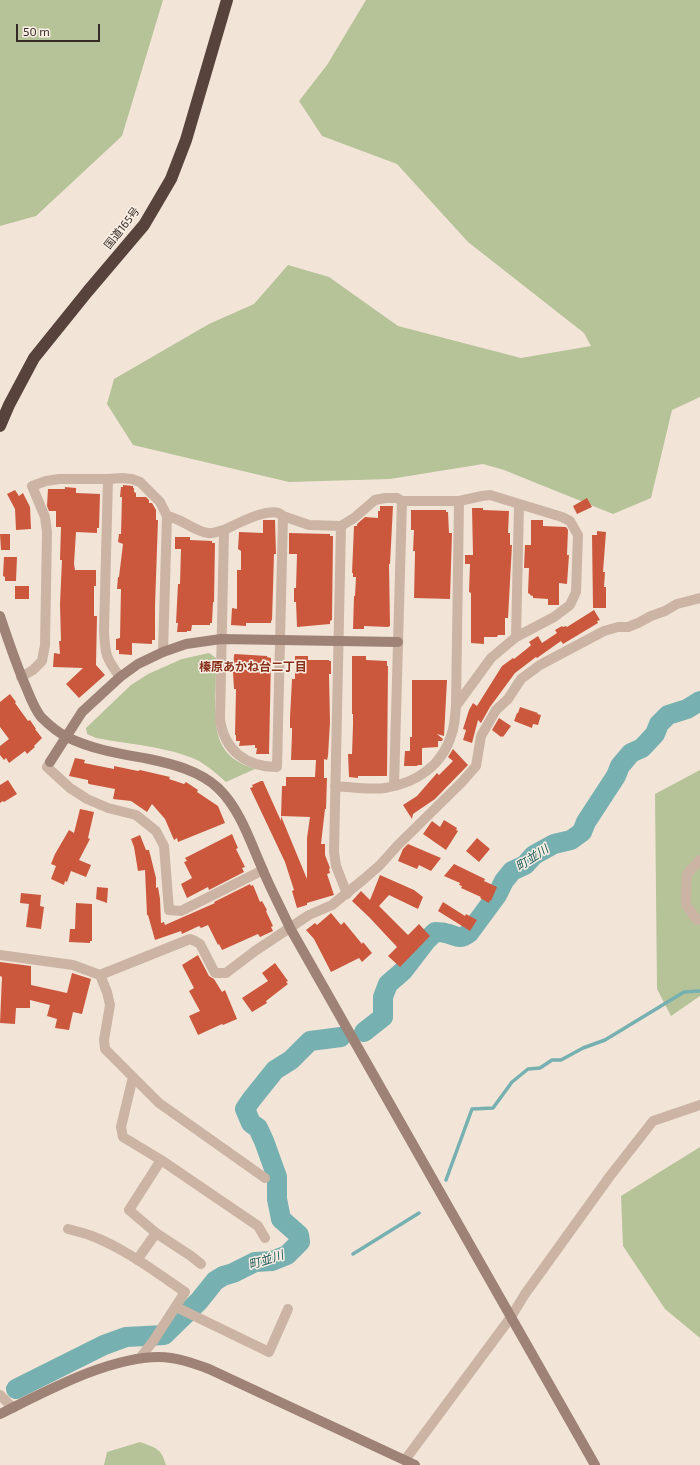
<!DOCTYPE html>
<meta charset="utf-8">
<style>
body{margin:0}
#map{position:relative;width:700px;height:1465px;overflow:hidden;background:#f2e5d8;font-family:"Exo 2",sans-serif}
canvas{display:block}
.scale{position:absolute;left:16px;top:24px;width:84px;height:18px;box-sizing:border-box;border:2px solid #352a26;border-top:0;padding-left:5px;font-size:12px;line-height:14px;white-space:nowrap;color:#352a26;-webkit-text-stroke:3px #faefe4;paint-order:stroke}
</style>
<div id="map">
<canvas width="700" height="1465"></canvas>
<div class="scale">50 m</div>
</div>
<script>
const g = document.querySelector('canvas').getContext('2d');
g.lineJoin = 'round';
function paint(path, color) { g.fillStyle = color; g.fill(path, 'evenodd'); }
function stroke(path, color, width, dash) { g.strokeStyle = color; g.lineWidth = width; g.lineCap = dash ? 'butt' : 'round'; g.setLineDash(dash || []); g.stroke(path); }
function label(font, color, halo, rows, align = 'center') {
  g.font = font + ' "Exo 2","Noto Sans JP",sans-serif'; g.lineWidth = 3; g.setLineDash([]); g.textBaseline = 'middle'; g.strokeStyle = halo; g.fillStyle = color; for (const [text, x, y, turn = 0] of rows) {
    g.save(); g.translate(x, y); g.rotate((+turn || 0) * Math.PI / 180); g.textAlign = isNaN(turn) ? turn : align; if (halo) g.strokeText(text, 0, 0); g.fillText(text, 0, 0); g.restore();
  }
}
const green = new Path2D(`
 M0,0H163L122,136L36,216L0,226Z
 M366,0H700V397L672,410L651,498L613,514L504,470L483,464L390,479L289,482L133,445L107,404L114,379L209,324L254,304L288,265L329,277L398,326L521,358L591,346L584,333L468,242L397,164L322,136L299,101L327,65Z
 M209,653L216,658C216,671 216,685 215,698C215,734 217,757 255,769L226,782C217,774 209,767 199,761C171,747 128,744 96,738L87,734L86,728L131,685L148,674L182,659Z
 M700,770V996L671,1016L657,989L655,794Z
 M700,1147V1338L665,1309L623,1246L621,1196Z
 M140,1442C156,1448 161,1448 166,1465H104L107,1452Z`);
const stream = new Path2D(`
 M446,1180L472,1109L493,1108L512,1082L528,1069L540,1068L552,1060H561L583,1048L605,1040L684,992L700,991
 M353,1254L419,1213`);
const river = new Path2D(`
 M364,1032L383,1017V997L388,984L403,971L426,941L435,932C438,932 442,932 445,933C456,935 459,941 469,933L497,895L504,881L512,871L525,865L534,855L554,844L571,840L582,832L586,822L616,776L620,766L631,753L642,748L655,734L659,724L668,715L687,709L700,701
 M16,1389L104,1345L126,1337L164,1335L199,1301L215,1281L223,1276L233,1273L255,1262L272,1261L287,1255L300,1242L299,1235L281,1219L277,1199V1177L264,1141L258,1128L251,1123L245,1109L251,1100L275,1070L291,1060L310,1041L341,1037`);
const building = new Path2D(`
 M123,485L133,486V488H134V492L136,493V497H146L149,500V503H152L156,510V520H158L155,606V640H152V644L132,643V655L119,654V650H116V639L120,638L121,589H117L118,577H119L123,544L118,542L119,534H121L122,497H120L121,487H123Z
 M65,487L76,488V493L100,494L99,528H97V533L76,532L74,564L75,570H96V586H94V616H97L96,665L105,675L79,698L66,684L83,668L53,667L54,653L60,654L59,641H61L60,604L62,560H60L61,527H56V511H49L47,506L48,489H65Z
 M15,490L19,496L23,493L30,507L31,529L16,530L15,509L7,494Z
 M587,498L592,507L577,514L573,506Z
 M380,506H393L390,564H389L390,626L388,627L364,626V629H353L354,596H355L356,577H353V573H352L354,526H357V524L365,517L378,518V511H380Z
 M472,508H483V510L509,511L508,533H510V545H512L508,618H505V635H498L497,637H484V644L471,643V593L469,592L470,564H465V555H473Z
 M411,510H446V512H448L449,533H452L450,599L414,598L415,554V551H413L414,530H411Z
 M263,520H275L276,554H274L272,621L271,620V623H246V626L231,625L232,608L237,609V570H241V551L238,549L239,532L263,533Z
 M531,520H543V526L566,527L568,530L567,555H569L567,584L559,583V605H548V599L533,598V596L530,595V594L528,593L529,568H524L525,545H531Z
 M597,531L606,532L603,572H605L604,587H606V608H593L592,535H597Z
 M289,533L330,534V536H333L332,620L330,621V624L297,627L296,602H294V588H296L297,554H289Z
 M0,534H10V550H1Z
 M175,537H190V540L212,541V543H215L214,602H213L212,623H210V625H192L191,631H187V632H177L178,623H176L178,584H180L181,549H175Z
 M4,557H17L16,581H5V577L3,576Z
 M15,586H29V599H15Z
 M594,610L600,620L597,621L598,623L563,644L561,641L537,658L536,657L515,673L490,707L481,723L478,720L472,743L463,740L466,730L463,729L469,710L473,703L477,706L502,666L513,658L514,659L529,647L531,645L529,642L538,636L542,643L557,633L555,630L562,626L563,627L566,626L567,627Z
 M235,654L267,656V657L271,658L269,754H256L257,748H255V745L239,746L240,741H236V735H235L236,689H234L233,672L234,655Z
 M295,656H308V660H329V661H331V674H329L330,722L328,756L327,760L324,759V778H327L326,809H325L321,844H325V855L330,868L329,869L330,873L327,874L334,895L307,903V905L297,908L292,891L294,890L285,862L250,788L253,787L252,785L261,781H263L281,821V816L307,879V838L310,817L281,816L282,786H286V777H315L316,760H291L292,733V728H290V718L292,679H295Z
 M352,656H366V660L387,661V666H388L387,776H358V778L349,777L348,754H352L353,725V714H352Z
 M412,680H447L444,736L437,734L443,739L442,741H438V747L422,748V765H418L417,766H404L405,751H410V737H412Z
 M10,694L16,702L15,703L28,721L30,720L36,729H35L42,738L34,746L35,747L27,754L25,751L9,763L6,758L4,760L0,755V746L9,739L0,727V702Z
 M520,707L538,713L537,714L541,715L538,725L533,724L532,728L514,721L517,713H518Z
 M499,718L511,726L503,737L502,736L501,737L492,730Z
 M453,749L468,765L435,799L413,814L412,819L403,805L417,796L437,773L439,775L453,761L448,757Z
 M75,758L85,760L84,763L114,769V766L138,771L140,770L170,777L169,779L184,784L186,782L198,790L197,792L218,806L225,823L178,842L177,838L174,840L165,819L152,804L147,812L131,801L113,799L115,789L89,784L88,783V780L69,776Z
 M8,780L17,794L4,802L3,801L0,803V785Z
 M80,809L94,812L88,838L90,839L79,860L91,865L86,877L71,871L67,882L65,881L64,885L51,879L56,866L51,864L55,854L69,830L74,833Z
 M444,820L457,828L456,830L458,831L446,850L423,834L432,821L440,827Z
 M232,834L238,848L236,849L245,867L242,868L244,872L209,890L208,887L187,898L181,884L192,878L184,862L187,861L185,858Z
 M140,835L146,850H149L156,878V888L158,887L160,899L161,923L164,922L165,925L215,903L214,902L250,884L251,886L253,885L260,902L262,901L267,910L266,911L273,926L271,927L273,931L260,937L258,934L222,950L219,944L218,945L208,925L201,928L199,926L182,934L181,931L155,940L148,915H147L145,870L138,871L134,847L131,839Z
 M477,838L490,849L479,862L466,851Z
 M408,844L441,858L431,871L419,865L417,869L398,861L403,849Z
 M454,864L485,879L484,881L497,887L491,901L490,900L489,903L480,898L481,897L461,888L462,886L459,885L460,883L444,876Z
 M380,875L414,890L423,897L418,909L389,895L379,906L408,935L419,924L430,936L400,967L388,956L397,947L369,917L352,901L361,891L370,900Z
 M97,887L108,888L107,903L96,899Z
 M21,893L41,895L40,906L44,907L41,929L26,927L29,904L20,903Z
 M443,902L465,916L466,914L477,920L470,931L438,911Z
 M76,903L92,904V941H90V943L69,942L70,929H75Z
 M331,913L341,925L344,922L362,944L363,942L372,953L362,962L359,958L331,972L314,939L306,930L315,923L317,925Z
 M198,955L209,976L214,979L222,992L225,990L237,1019L223,1025L222,1024L198,1035L189,1016L200,1011L189,991L194,988L182,965Z
 M0,962L31,966V985L67,993L72,973L91,979L82,1014L73,1012L69,1030L55,1028L57,1019L47,1016L50,1005L30,1000V1008H16L15,1024L0,1023L2,977L0,976Z
 M275,963L288,981L286,982L288,984L266,1001L267,1003L252,1012L242,998L268,981L262,973Z`);
const street = new Path2D(`
 M108,479L104,631C105,655 106,658 120,677
 M341,526L334,852L336,866L347,894
 M224,530C237,524 272,504 283,516
 M516,637L519,505
 M163,652L167,516C183,519 193,531 208,533C213,534 219,531 224,530L220,719C224,750 246,767 277,767L283,516L309,525L341,526L354,518L375,500L385,498H397L402,501H459L482,496L490,495L562,517L570,521L578,535L576,592L570,605L554,617L516,637L491,658L456,706
 M21,677L33,670L42,661L45,645L47,532L45,517L32,486L46,481L59,479H108L122,478L132,479L140,482L160,502L167,516
 M50,762L47,767L70,788L87,799L108,808L136,815L156,831L164,846L169,910L181,911L263,870
 M335,786C350,787 371,790 385,788C417,783 443,765 452,733C455,724 455,715 456,706L459,501
 M394,786L402,501
 M700,860L687,874L686,892V905L697,920L700,919
 M0,955L73,965L100,975L190,939L195,941L200,944L215,973H226L255,951L309,915L332,905L364,879L380,865L398,845L462,782L476,766L481,736L496,710L508,699L521,679L540,665L604,631L618,627H628L638,623L651,616L665,611L677,604L700,598
 M100,975L107,992L110,1005L104,1040L105,1049L159,1103L265,1178
 M133,1077L121,1127L123,1137L161,1160L258,1226L265,1238
 M161,1160L129,1210L156,1233L191,1256L201,1264
 M68,1229C76,1231 84,1233 92,1236C124,1248 157,1273 185,1292L154,1340L140,1358
 M137,1260L156,1233
 M176,1307L269,1352L288,1309
 M0,1395L13,1408
 M405,1460L511,1317L525,1294L610,1176L653,1121L700,1105`);
const secondary = new Path2D(`
 M0,616C8,640 16,664 26,687C30,697 34,708 41,717C48,724 59,733 67,737C93,750 122,754 149,759C173,764 200,771 218,788C240,809 250,841 262,868C270,888 281,908 290,928L595,1465
 M50,762L82,712L120,677L138,664L163,652L186,644L221,639L398,642
 M0,1414C45,1392 108,1357 159,1357C176,1357 193,1363 209,1369L415,1465`);
const highway = new Path2D(`
 M0,426L9,405L34,358L88,291L144,225L171,179L186,140L227,0`);
const streetNames = [
 ["国道165号",122,228,-52]
];
const neighbourhoodNames = [
 ["榛原あかね台二丁目",253,667]
];
const waterNames = [
 ["町並川",532,858,-33],
 ["町並川",266,1260,-18]
];
paint(green, '#b6c298');
stroke(stream, '#76b0b0', 3.5);
stroke(river, '#76b0b0', 20);
paint(building, '#cb583d');
stroke(street, '#cbb4a4', 10);
stroke(secondary, '#9e8275', 10);
stroke(highway, '#57433c', 12);
label('11px', '#352a26', '#faefe4', streetNames);
label('bold 12px', '#88301b', '#faefe4', neighbourhoodNames);
label('italic 12px', '#1a5758', '#faefe4', waterNames);
</script>
